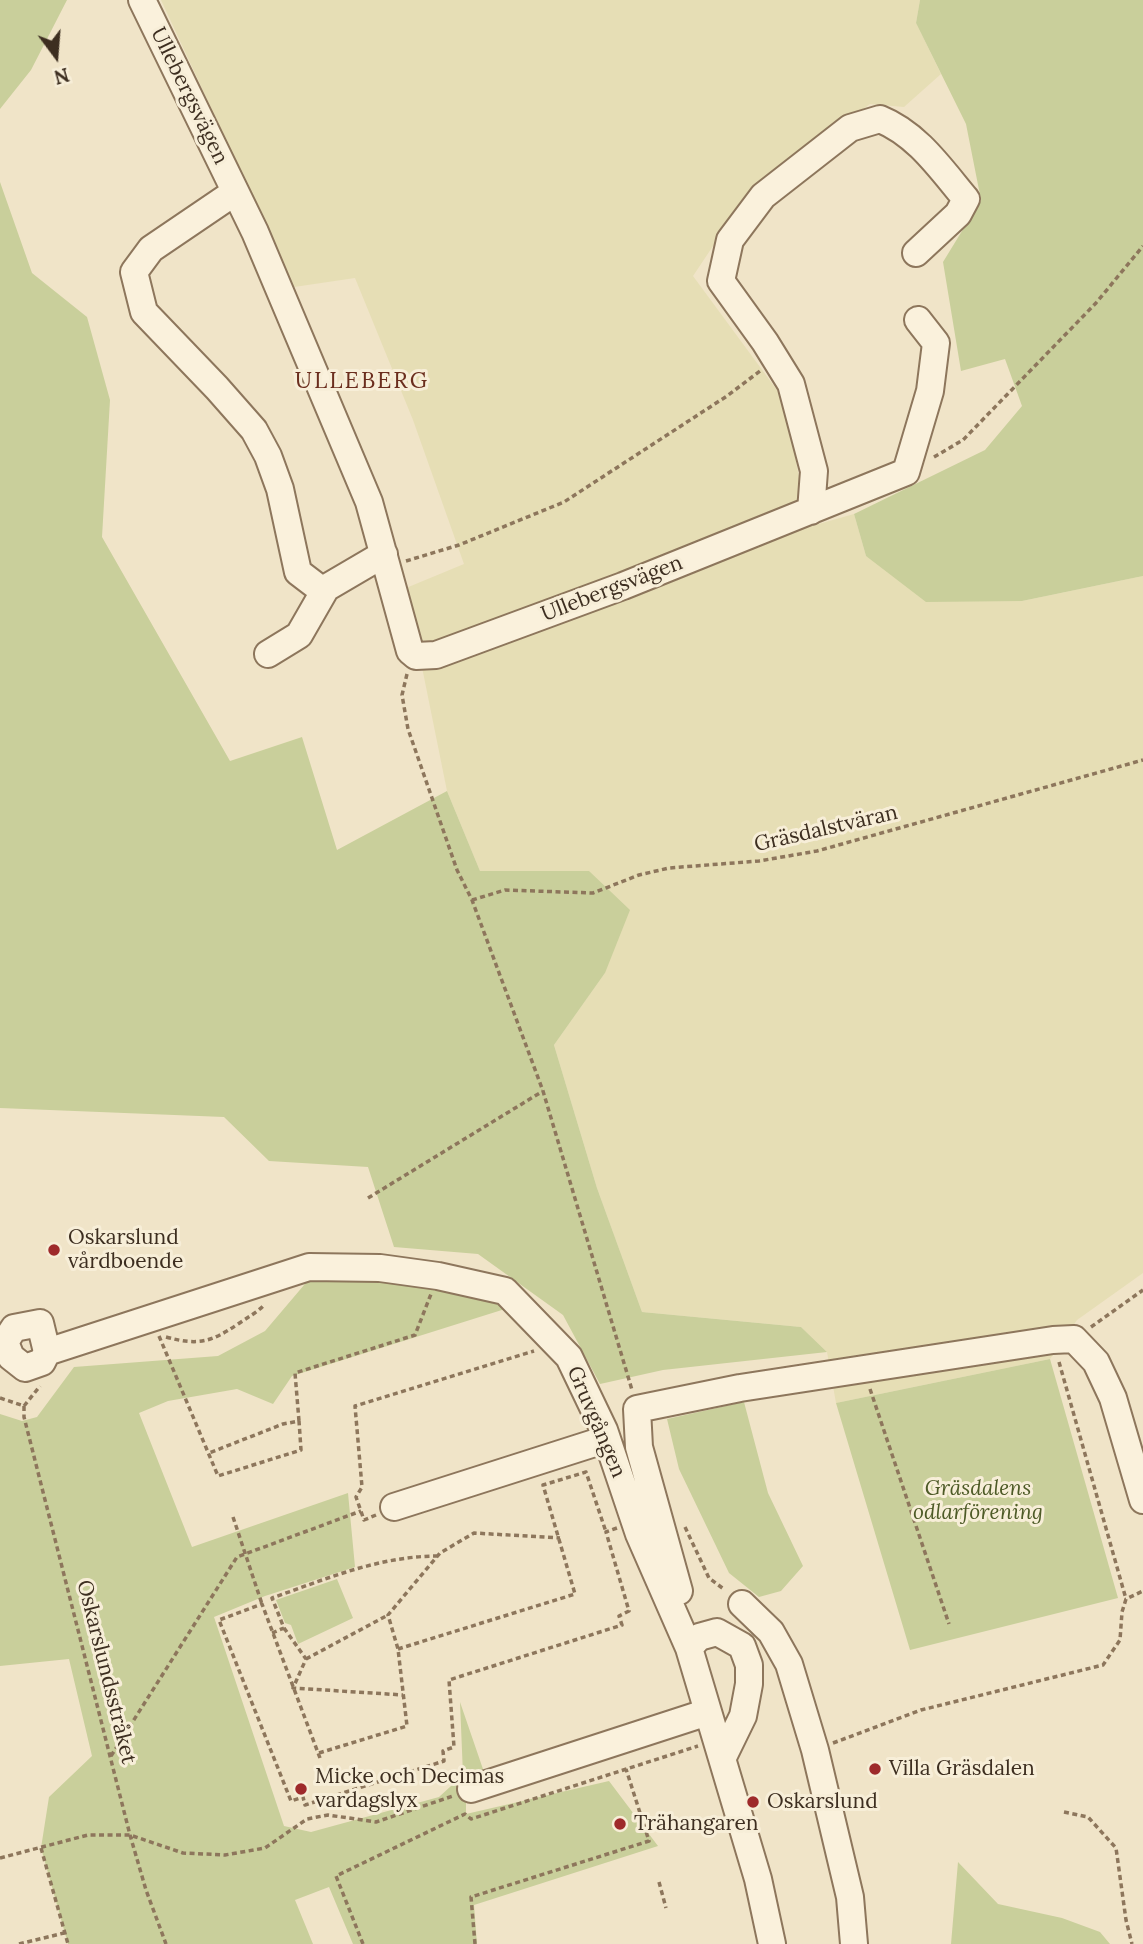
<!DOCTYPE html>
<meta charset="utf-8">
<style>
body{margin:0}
#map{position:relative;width:1143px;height:1944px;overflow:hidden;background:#f0e4c8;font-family:Lora,serif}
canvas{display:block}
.north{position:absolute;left:21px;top:21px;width:70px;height:70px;-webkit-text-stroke:5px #f7eed8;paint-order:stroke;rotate:164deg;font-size:19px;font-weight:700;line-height:28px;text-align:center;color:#3d2e20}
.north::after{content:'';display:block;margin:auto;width:24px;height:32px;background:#3d2e20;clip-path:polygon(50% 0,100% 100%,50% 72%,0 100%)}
</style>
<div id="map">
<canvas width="1143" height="1944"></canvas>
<div class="north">N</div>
</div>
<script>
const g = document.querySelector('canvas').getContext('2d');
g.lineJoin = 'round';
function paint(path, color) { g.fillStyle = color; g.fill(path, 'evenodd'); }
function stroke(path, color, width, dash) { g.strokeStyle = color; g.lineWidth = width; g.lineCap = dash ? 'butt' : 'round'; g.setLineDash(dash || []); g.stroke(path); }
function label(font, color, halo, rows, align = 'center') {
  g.font = font + ' Lora,serif'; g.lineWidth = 6; g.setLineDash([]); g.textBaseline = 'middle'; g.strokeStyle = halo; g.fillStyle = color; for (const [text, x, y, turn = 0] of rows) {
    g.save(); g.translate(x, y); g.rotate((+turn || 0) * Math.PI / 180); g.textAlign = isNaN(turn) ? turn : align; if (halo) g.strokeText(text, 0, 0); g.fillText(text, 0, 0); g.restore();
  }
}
const farmland = new Path2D(`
 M161,0H920L916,23L941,74L904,107L870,104L749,192L693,276L785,401L808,527L854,514L866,556L1022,601L1143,576V1273L1077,1320L1050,1359L836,1403L827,1352L801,1327L642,1312L597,1188L554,1045L605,973L589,871H480L447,791L406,588L464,564L413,420L355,278L294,287Z`);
const green = new Path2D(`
 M0,0H67L31,70L0,109Z
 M920,0H1143V576L1022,601L926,602L866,556L854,514L985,450L1022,406L1005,359L961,371L943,262L981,200L966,124L916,23Z
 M0,182L32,273L87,317L110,400L102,537L230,761L302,737L337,850L447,791L480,871H589L630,910L605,973L554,1045L597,1188L642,1312L801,1327L827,1352L663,1370L600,1384L563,1315L478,1254L394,1247L368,1167L269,1161L224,1117L0,1108Z
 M372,1274L498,1295L505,1309L292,1376L273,1404L237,1389L168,1401L139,1413L192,1547L348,1493L355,1567L265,1596L214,1617L284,1826L311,1832L439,1797L463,1775L460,1702L485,1775L466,1786V1814L609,1781L658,1846L474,1905L477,1944H353L329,1887L295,1900L313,1944H68L41,1848L49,1797L92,1756L69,1659L0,1666V1414L22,1421L37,1417L74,1367L218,1356L265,1331L310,1278Z
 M1050,1359L1118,1598L910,1650L836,1403Z
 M744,1402L768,1493L803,1566L781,1591L759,1597L729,1573L679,1469L667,1419Z
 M337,1579L353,1618L298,1644L291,1625L285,1623L276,1600Z
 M958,1862L998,1904L1062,1918L1100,1932L1110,1944H951Z`);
const path = new Path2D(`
 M934,457L963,440L1096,303L1143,246
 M406,561L459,545L564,502L727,396L760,371
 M407,674L402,695L408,729L457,870L472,900L543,1091L632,1390
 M472,900L505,890L593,893L639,875L669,868L759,861L817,851L1143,760
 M368,1198L543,1091
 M1091,1327L1143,1290
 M159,1336L218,1476L301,1450L299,1421L283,1424L209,1453
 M166,1337C199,1346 211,1342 238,1324C248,1317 258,1312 265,1304
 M1059,1362L1126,1599
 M870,1389L949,1624
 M0,1398L24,1406
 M24,1406V1417L130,1835L146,1890L166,1944
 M24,1406L40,1386
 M299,1421L295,1373L415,1335L431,1294
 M376,1515L364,1520L356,1497L362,1487L355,1406L534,1351
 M233,1517L262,1604
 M685,1527L709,1578L725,1590
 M284,1628L306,1659L293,1688L403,1695
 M272,1633L284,1628L272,1598C326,1579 379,1556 438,1556
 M398,1649L575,1594L543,1485L586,1472L606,1532
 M306,1659L388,1615
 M833,1743L921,1710L1103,1665L1120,1640L1122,1612L1126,1599L1143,1591
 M319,1753L407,1726L398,1649L388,1615L440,1553L474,1533L560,1538
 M111,1756L237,1557L361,1511
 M320,1758L262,1604L219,1620L291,1801L303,1797L305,1805L444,1761L443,1751L454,1747L449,1680L622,1625L619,1616L629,1611L606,1532L617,1528
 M1064,1812L1088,1817L1116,1848L1126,1920L1132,1944
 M41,1848L68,1944
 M0,1858L88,1835H130L183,1853L225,1855L265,1848L307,1819L328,1815L376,1822L453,1796
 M659,1882L666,1908
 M19,1944L64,1933
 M363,1944L336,1876L465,1814L471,1819L698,1746
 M475,1944L471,1897L649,1841L626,1769`);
const minor = new Path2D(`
 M142,0L255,232L369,502L410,651L416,656L436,655L623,586L906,472L930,391L936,343L918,320
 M235,192L151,249L134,272L144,312L217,388L254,430L268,456L280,489L298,572L319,588H326L384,554
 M811,511L814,471L791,384L765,342L721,281L730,240L763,196L850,128L880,119C917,134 940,168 966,199L958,214L916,253
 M268,654L299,635L326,588
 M47,1352L40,1323L14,1328L5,1342L11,1357L25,1368L42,1362L47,1352L309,1267L380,1268L438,1276L505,1291L569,1357L604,1430L639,1534L689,1648L758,1879L772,1944
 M394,1507L607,1439
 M679,1591L639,1447L637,1409L740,1388L1053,1340L1074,1339L1096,1362L1113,1398L1143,1500
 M742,1604L771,1632L789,1664L815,1750L850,1897L854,1944
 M689,1648L699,1637L717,1632L742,1646L749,1665V1684L743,1716L723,1757
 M471,1789L708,1712`);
const markers = [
 [54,1250,7,"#9e2a2b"],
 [875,1769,7,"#9e2a2b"],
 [301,1789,7,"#9e2a2b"],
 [753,1802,7,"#9e2a2b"],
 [620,1824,7,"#9e2a2b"]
];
const streetNames = [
 ["Ullebergsvägen",189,96,64],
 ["Ullebergsvägen",612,589,-21],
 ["Gräsdalstväran",826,829,-13],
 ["Gruvgången",596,1422,67],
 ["Oskarslundsstråket",106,1672,76]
];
const poiNames = [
 ["Oskarslund",68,1238],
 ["vårdboende",68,1262],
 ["Villa Gräsdalen",889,1769],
 ["Micke och Decimas",315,1777],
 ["vardagslyx",315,1801],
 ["Oskarslund",767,1802],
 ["Trähangaren",634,1824]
];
const parkNames = [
 ["Gräsdalens",978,1489],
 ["odlarförening",978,1513]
];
const neighbourhoodNames = [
 ["ULLEBERG",362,381]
];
paint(farmland, '#e6deb5');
paint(green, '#c9cf9b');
stroke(minor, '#8d765c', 30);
stroke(path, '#8d765c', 3.5, [5, 3.5]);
stroke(minor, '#faf1dc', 26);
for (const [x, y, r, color] of markers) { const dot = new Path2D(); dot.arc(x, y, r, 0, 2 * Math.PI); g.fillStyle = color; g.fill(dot); stroke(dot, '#f7eed8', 2.5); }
label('21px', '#3d2e20', '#f7eed8', streetNames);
label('21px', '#3d2e20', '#f7eed8', poiNames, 'left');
label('italic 21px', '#4d5a26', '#f7eed8', parkNames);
g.letterSpacing = '2px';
label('23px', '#6b2e1e', '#f7eed8', neighbourhoodNames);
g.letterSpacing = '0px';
</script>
